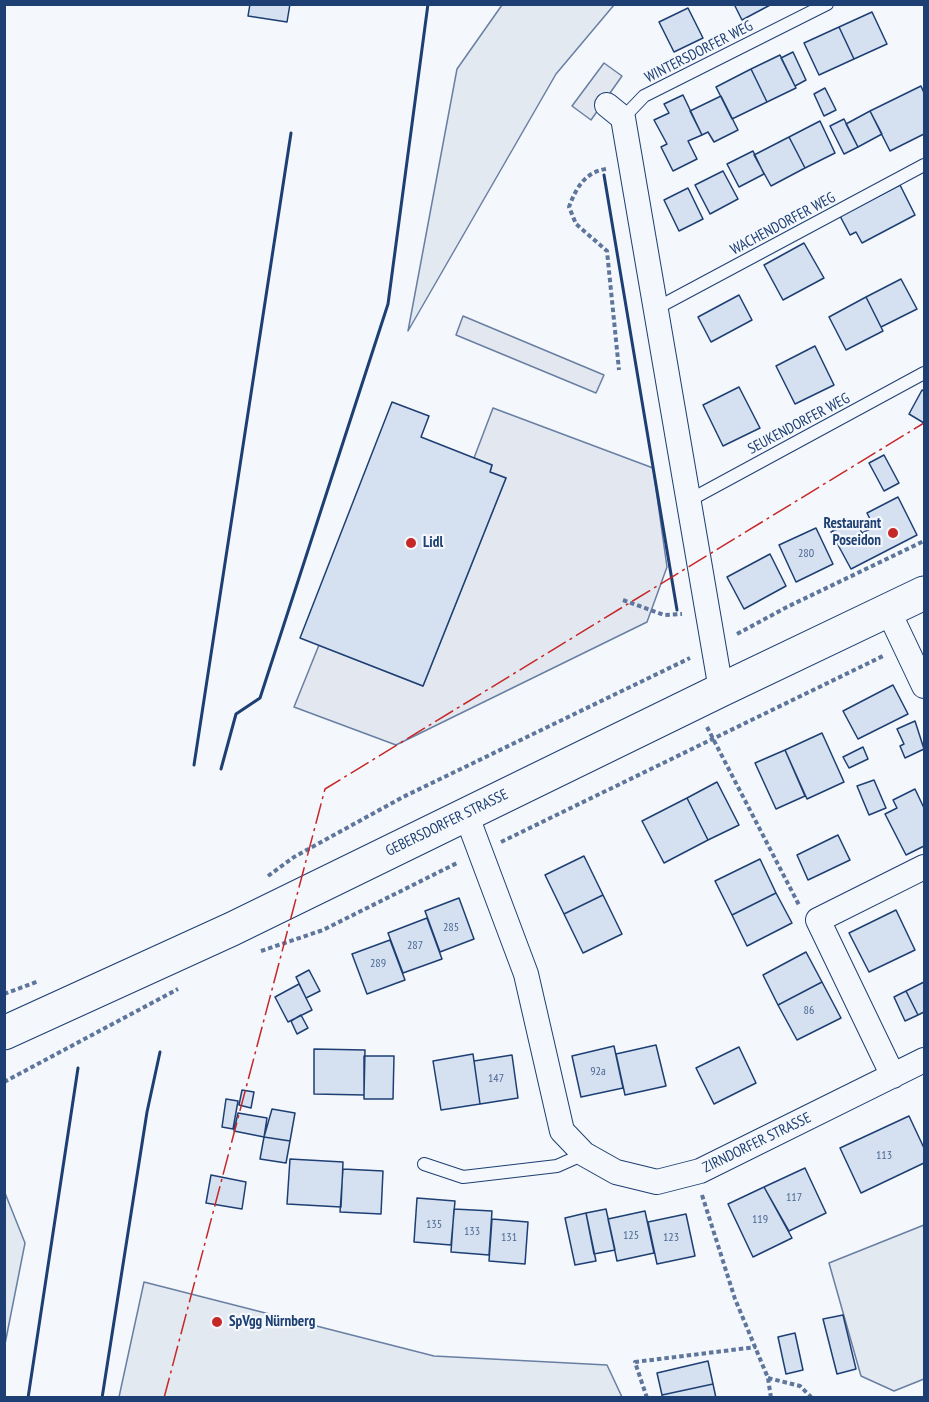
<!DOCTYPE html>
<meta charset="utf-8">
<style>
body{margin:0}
#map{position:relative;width:929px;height:1402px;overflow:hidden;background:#f4f7fb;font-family:"PT Sans Narrow",sans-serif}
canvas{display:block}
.frame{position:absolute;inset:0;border:6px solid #1d3f73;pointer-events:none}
</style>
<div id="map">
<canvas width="929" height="1402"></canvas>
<div class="frame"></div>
</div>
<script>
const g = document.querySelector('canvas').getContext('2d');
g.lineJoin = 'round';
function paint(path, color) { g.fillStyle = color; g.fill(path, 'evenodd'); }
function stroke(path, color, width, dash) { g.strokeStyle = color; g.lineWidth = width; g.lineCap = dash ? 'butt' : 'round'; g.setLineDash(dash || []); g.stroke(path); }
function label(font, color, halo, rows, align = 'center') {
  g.font = font + ' "PT Sans Narrow",sans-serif'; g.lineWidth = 4.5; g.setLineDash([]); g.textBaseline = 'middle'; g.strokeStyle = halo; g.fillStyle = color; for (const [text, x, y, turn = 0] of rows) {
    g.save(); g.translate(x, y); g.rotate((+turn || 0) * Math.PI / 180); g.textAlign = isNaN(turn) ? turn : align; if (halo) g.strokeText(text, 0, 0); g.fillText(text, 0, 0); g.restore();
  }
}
const green = new Path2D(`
 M502,5H614L556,74L408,331L457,69Z
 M5,1193L25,1243L5,1344Z
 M924,1225V1379L894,1391L861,1376L829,1263Z
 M144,1282L434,1356L607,1365L622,1397H119Z`);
const parking = new Path2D(`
 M604,63L622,76L591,120L572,106Z
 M463,316L604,375L596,393L456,335Z
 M493,408L653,468L667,567L647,622L396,745L294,707L319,645L423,686L506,478L490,472L492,465L474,458Z`);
const building = new Path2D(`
 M250,4H290L287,22L248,16Z
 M734,4H772L742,20Z
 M688,8L703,38L674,52L659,22Z
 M872,12L887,44L854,59L839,27Z
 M839,27L854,59L819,75L804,43Z
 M793,52L806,80L795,86L781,58Z
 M780,55L796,88L767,102L751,69Z
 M751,69L767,102L732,119L716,87Z
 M921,86L924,93V134L890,151L870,111Z
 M825,88L836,110L824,116L814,94Z
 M683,95L702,135L688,141L697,159L673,171L661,147L667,144L654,120L669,113L664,104Z
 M721,96L738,130L714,142L708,132L702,135L690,111Z
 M870,111L882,134L858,147L846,124Z
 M844,119L858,147L844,154L830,126Z
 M820,121L835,153L805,168L789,137Z
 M789,137L805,168L771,186L754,155Z
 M753,151L764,174L739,187L727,164Z
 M723,171L738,199L710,214L695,185Z
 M900,185L915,215L862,243L856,232L850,235L840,216Z
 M688,188L703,219L679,231L664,200Z
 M804,243L824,278L783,300L764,265Z
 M901,279L917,309L881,327L866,297Z
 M739,295L752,320L711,342L698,317Z
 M866,297L883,331L846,350L829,317Z
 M815,346L834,385L795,404L776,366Z
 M739,387L760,428L723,446L703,405Z
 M922,390L924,391V423L909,414Z
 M392,402L429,416L421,437L492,465L490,472L506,478L423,686L300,638Z
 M884,455L899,483L884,491L869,463Z
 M898,497L917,535L851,569L831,532L855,519L862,533L874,527L867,513Z
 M816,528L833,564L796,582L779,545Z
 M770,554L786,586L744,609L727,577Z
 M893,685L908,714L858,739L843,711Z
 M915,721L924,749L905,758L900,746L904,744L897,729Z
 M822,733L844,782L807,799L785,750Z
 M863,747L868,759L849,768L843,757Z
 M785,750L805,796L776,809L755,763Z
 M874,780L886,808L869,815L857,786Z
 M717,782L739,825L708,840L687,798Z
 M915,789L924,808V846L906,855L885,814L897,808L893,800Z
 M687,798L708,840L664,863L642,821Z
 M838,835L850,860L808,880L797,855Z
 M584,856L603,895L564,914L545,875Z
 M760,859L776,893L732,915L715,881Z
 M776,893L792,923L747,946L732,915Z
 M603,895L622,934L583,953L564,914Z
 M459,898L474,939L440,952L425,911Z
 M896,910L915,950L869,972L849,933Z
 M427,918L442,959L403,973L388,933Z
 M390,940L405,980L367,994L352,954Z
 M806,952L822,982L778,1005L763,975Z
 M309,970L320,991L306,998L296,977Z
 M822,982L841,1018L797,1040L778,1005Z
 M924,982V1012L918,1015L906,991Z
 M299,984L312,1010L288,1022L275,997Z
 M906,991L918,1015L905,1021L894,997Z
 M301,1015L308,1028L297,1034L291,1021Z
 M656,1045L666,1086L625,1095L616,1054Z
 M614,1046L623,1088L581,1097L572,1056Z
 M739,1047L756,1083L714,1104L696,1068Z
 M314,1049L365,1050L364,1095L314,1094Z
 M473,1054L480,1104L441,1110L433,1061Z
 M512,1055L518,1098L480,1104L474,1061Z
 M364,1056H394L393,1099H364Z
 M242,1090L254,1092L251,1108L239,1105Z
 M226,1099L238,1101L233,1129L222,1127Z
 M272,1109L295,1113L290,1141L264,1137Z
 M238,1113L267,1118L264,1137L234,1131Z
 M909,1116L924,1148V1163L861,1193L840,1148Z
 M264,1137L290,1141L286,1163L260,1159Z
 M290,1159L343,1162L341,1207L287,1204Z
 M805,1168L826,1213L789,1231L764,1187Z
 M343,1169L383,1171L381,1214L340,1212Z
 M211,1175L246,1182L242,1209L206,1203Z
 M764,1187L792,1238L753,1257L728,1204Z
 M417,1198L455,1201L451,1245L414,1242Z
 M454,1209L492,1211L489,1255L451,1252Z
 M606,1209L615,1250L594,1254L586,1213Z
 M645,1211L654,1253L617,1261L608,1219Z
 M586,1213L596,1261L575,1265L565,1218Z
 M686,1214L695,1256L657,1264L648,1222Z
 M492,1219L528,1222L525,1264L489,1261Z
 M843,1315L856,1369L837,1374L823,1319Z
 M795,1333L803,1370L786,1374L778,1337Z
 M708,1361L713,1384L662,1395L657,1373Z
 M713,1384L716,1398H662V1395Z`);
const path = new Path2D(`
 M606,169C585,172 576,188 569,207L576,224L607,251L619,370
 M623,600L664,615L682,614
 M737,634L787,607L924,541
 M707,727L799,905
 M501,842L883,656
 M268,876L294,857L403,797L690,658
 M261,951L323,930L459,862
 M4,994L39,981
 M4,1082L178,989
 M702,1195L735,1299L768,1378L771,1398
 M768,1378L800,1386L812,1398
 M647,1398L635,1362L756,1347`);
const service = new Path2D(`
 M623,118L644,96L827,4
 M655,309L924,165
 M688,501L924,373
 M424,1164L463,1177L557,1166L584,1154`);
const minor = new Path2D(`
 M607,105L623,118L721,690
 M888,610L924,686
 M466,814L526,974L562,1131L584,1154L616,1172L657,1182L700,1171L924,1060
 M893,1076L818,920L924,867`);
const secondary = new Path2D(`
 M4,1033L232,929L721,690L924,593`);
const wall = new Path2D(`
 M604,175L677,610
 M194,765L291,133
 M221,769L236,714L260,698L388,304L428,4
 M28,1398L78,1068
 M102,1398L147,1112L160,1052`);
const power = new Path2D(`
 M164,1398L325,789L924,423`);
const markers = [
 [893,533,6,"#c62828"],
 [411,543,6,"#c62828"],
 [217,1322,6,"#c62828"]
];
const numberNames = [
 ["280",806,554],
 ["285",451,928],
 ["287",415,946],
 ["289",378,964],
 ["86",809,1011],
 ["92a",598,1072],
 ["147",496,1079],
 ["113",884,1156],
 ["117",794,1198],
 ["119",760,1220],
 ["135",434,1225],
 ["133",472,1232],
 ["125",631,1236],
 ["131",509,1238],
 ["123",671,1238]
];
const streetNames = [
 ["WINTERSDORFER WEG",699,52,-27],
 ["WACHENDORFER WEG",783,224,-28],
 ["SEUKENDORFER WEG",799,424,-28],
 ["GEBERSDORFER STRASSE",447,823,-26],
 ["ZIRNDORFER STRASSE",757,1143,-26]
];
const poiNames = [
 ["Restaurant",881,524,"right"],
 ["Poseidon",881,541,"right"],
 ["Lidl",423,543],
 ["SpVgg Nürnberg",229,1322]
];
paint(green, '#e3e9f0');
stroke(green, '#687fa3', 1.5);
paint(parking, '#e3e8f0');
stroke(parking, '#687fa3', 1.5);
paint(building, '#d5e0f0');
stroke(building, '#1d3f73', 1.5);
stroke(service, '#1d3f73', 14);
stroke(minor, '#1d3f73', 26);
stroke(secondary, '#1d3f73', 35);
stroke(path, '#5e769c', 4, [4.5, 3]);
stroke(service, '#f4f7fb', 12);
stroke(minor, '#f4f7fb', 24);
stroke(secondary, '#f4f7fb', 33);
stroke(wall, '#1d3f73', 3);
stroke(power, '#c62828', 1.5, [21, 4.5, 3, 4.5]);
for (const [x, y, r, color] of markers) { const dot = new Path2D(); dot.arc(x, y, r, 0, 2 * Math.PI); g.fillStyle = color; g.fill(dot); stroke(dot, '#f4f7fb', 2); }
label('12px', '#4b6792', null, numberNames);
label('15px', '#1d3f73', '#f4f7fb', streetNames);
label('bold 15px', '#1d3f73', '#f4f7fb', poiNames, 'left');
</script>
